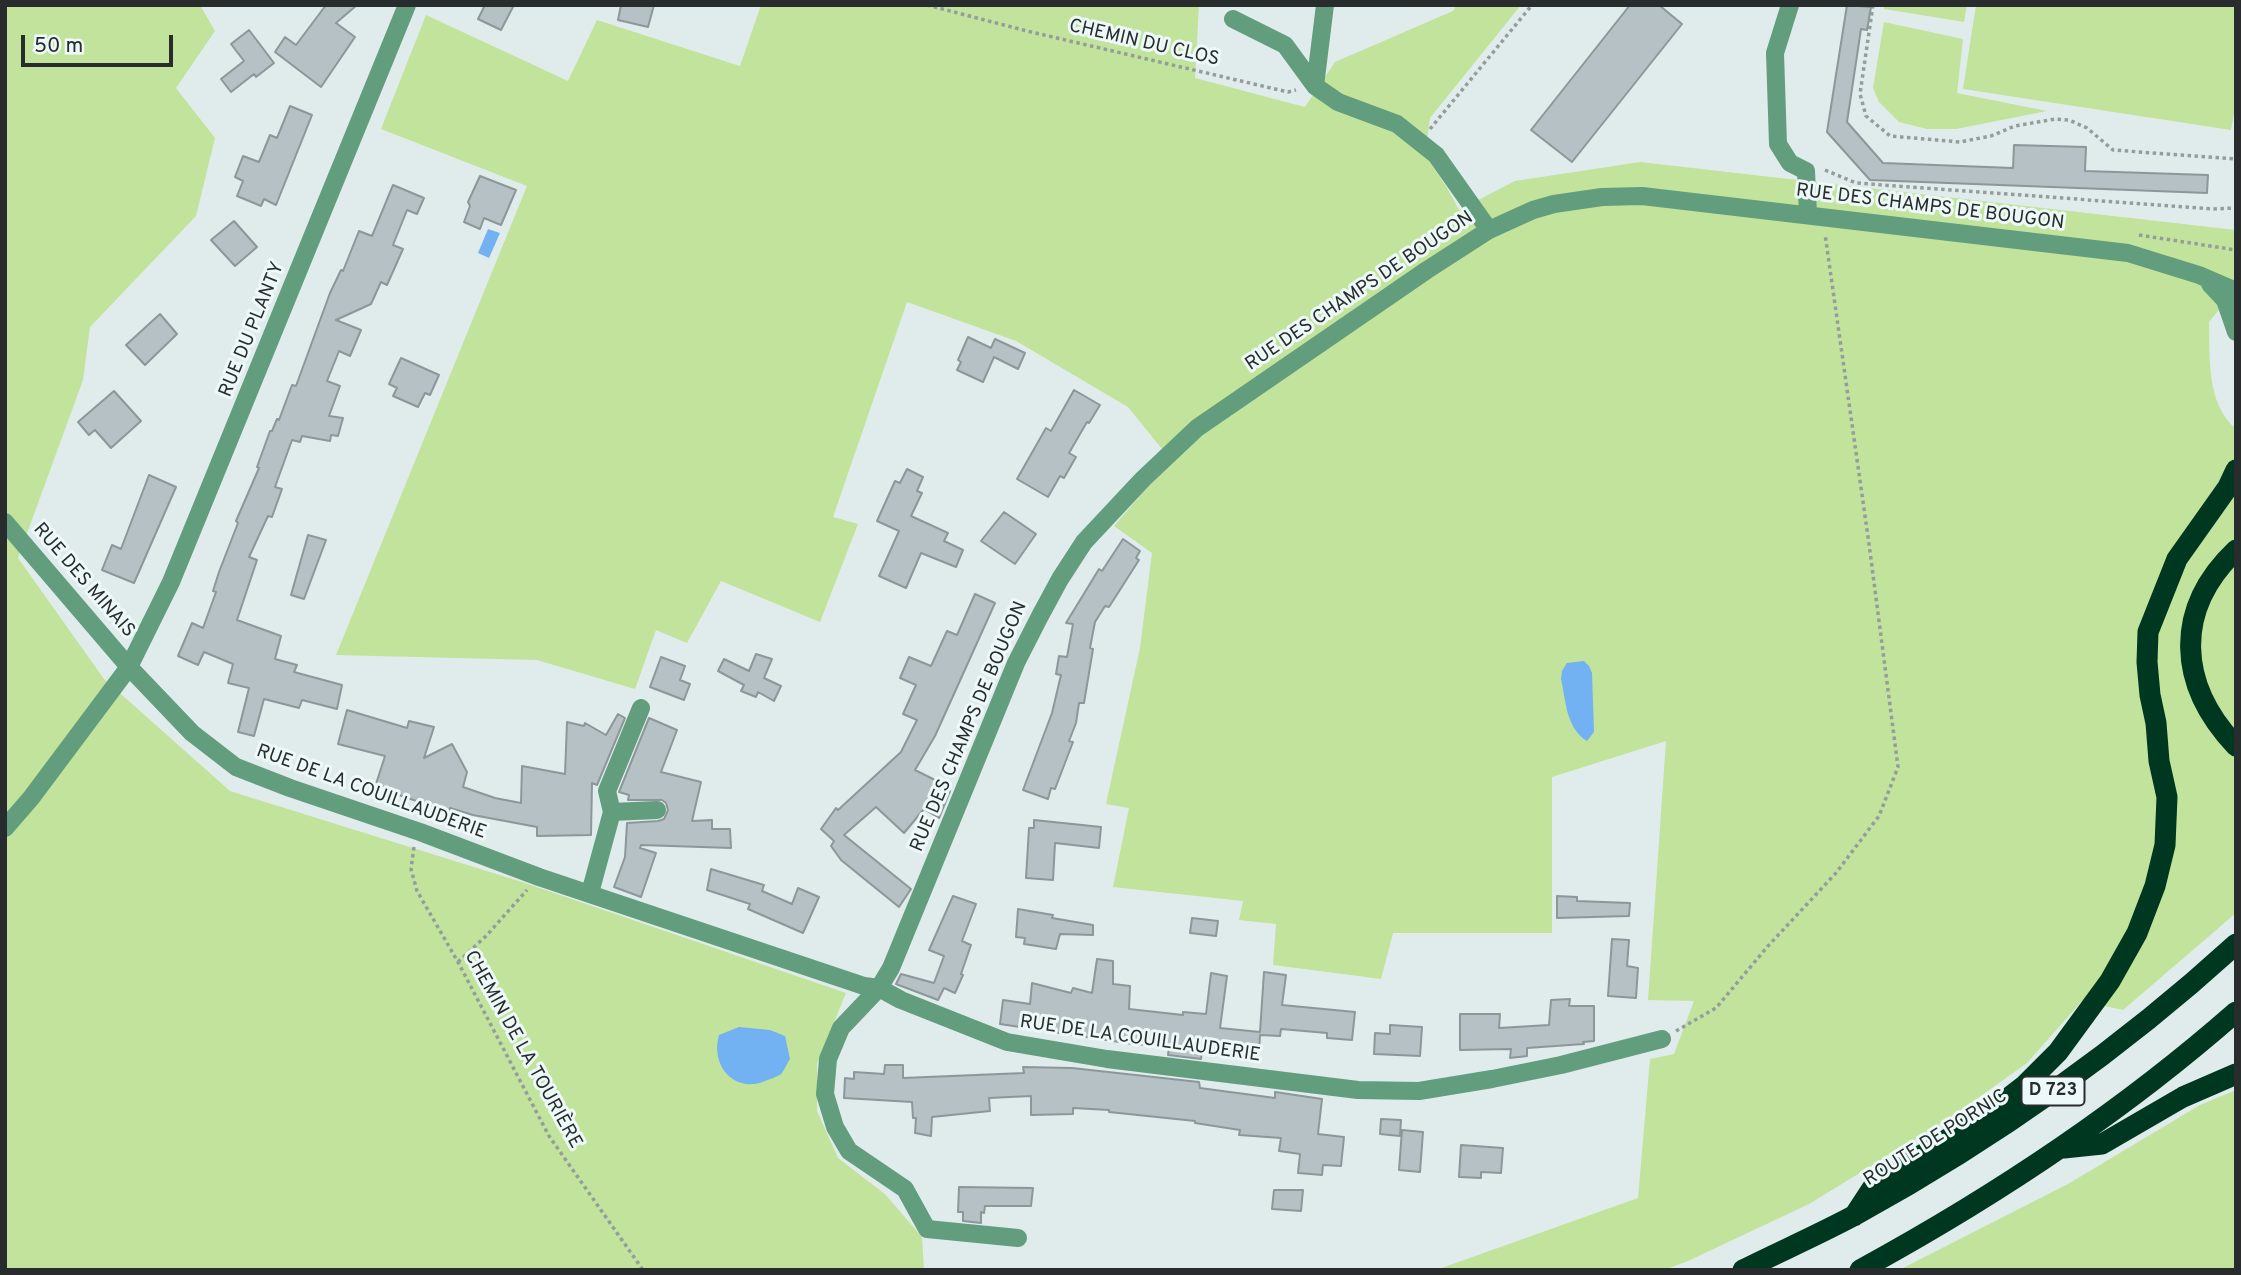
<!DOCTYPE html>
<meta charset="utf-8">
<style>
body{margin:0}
#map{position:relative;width:2241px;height:1275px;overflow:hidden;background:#e0eceb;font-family:Overpass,sans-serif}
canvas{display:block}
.frame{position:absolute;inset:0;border:7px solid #282c2c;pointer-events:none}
.scale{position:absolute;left:21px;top:35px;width:152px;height:32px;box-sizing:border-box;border:4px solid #282c2c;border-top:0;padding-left:9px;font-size:21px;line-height:24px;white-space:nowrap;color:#282c2c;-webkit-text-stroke:5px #edf9f8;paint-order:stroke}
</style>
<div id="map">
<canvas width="2241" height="1275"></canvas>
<div class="frame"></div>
<div class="scale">50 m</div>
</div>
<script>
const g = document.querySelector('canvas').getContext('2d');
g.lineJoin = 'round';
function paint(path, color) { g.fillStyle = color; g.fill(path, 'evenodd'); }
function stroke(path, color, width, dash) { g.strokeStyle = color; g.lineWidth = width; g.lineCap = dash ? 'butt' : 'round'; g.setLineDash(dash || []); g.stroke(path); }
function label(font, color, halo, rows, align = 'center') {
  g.font = font + ' Overpass,sans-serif'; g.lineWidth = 6; g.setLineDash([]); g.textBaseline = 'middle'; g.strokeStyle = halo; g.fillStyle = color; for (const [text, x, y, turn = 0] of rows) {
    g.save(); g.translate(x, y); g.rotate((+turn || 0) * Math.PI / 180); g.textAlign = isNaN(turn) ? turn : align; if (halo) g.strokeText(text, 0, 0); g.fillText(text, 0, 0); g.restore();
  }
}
const green = new Path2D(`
 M5,5H200L215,31L176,88L215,138L196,216L90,327L83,380L18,558L104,679L230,791L522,882L846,993L817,1064V1111L838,1158L885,1194L922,1237L924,1270H5Z
 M761,5H1199L1195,78L1305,107L1335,62L1453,11L1456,5H1521L1430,118L1425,155L1446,186L1459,210L1515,181L1640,162L2236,230V289L2209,322C2210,358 2206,403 2236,429V913L2123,1010L2082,1001L2027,1063L1950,1118L1809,1204L1688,1261L1664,1270H1436L1638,1198L1650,1059L1674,1054L1694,1001L1648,1000L1666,741L1552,777V933H1393L1381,979L1273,965L1276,924L1239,920L1243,901L1113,887L1129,808L1106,804L1140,648L1152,553L1114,526L1171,460L1128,407L1016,341L907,302L833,517L858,524L820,622L721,581L687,643L656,630L635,689L537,660L336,655L527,186L381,129L426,15L568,81L597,20L740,66Z
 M1884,5H1967L1964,22L1884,9Z
 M1976,5H2236V102L2231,130L1963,89Z
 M1884,22L1963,39L1957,93L2047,111L1956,129H1927L1899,122L1879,102L1873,88Z
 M2236,1090V1270H1899L2068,1184L2200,1105Z`);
const water = new Path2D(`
 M488,229L500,233L489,258L478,253Z
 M1584,661L1589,666L1592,673L1594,732L1587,741C1566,728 1566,701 1561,679L1562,671L1567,663Z
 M739,1027L770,1030L785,1036L790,1059C787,1063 784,1071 781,1074C777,1077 770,1079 765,1081C734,1094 710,1065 719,1035Z`);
const building = new Path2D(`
 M326,5H357L336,23L355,37L321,87L275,52L285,37L296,45Z
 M485,5H514L501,30L478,19Z
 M621,5H654L648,27L618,20Z
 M1630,5H1659L1682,24L1572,162L1531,130Z
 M1847,5L1871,7L1867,30L1861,29L1847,122L1883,163L2013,168L2014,145L2086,147L2085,171L2208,175L2207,193L1870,180L1827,132Z
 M249,30L274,63L256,77L254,74L231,92L221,79L244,61L231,44Z
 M290,106L312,115L276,205L264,199L261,206L237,196L243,181L235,177L243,156L259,162L270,135L277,138Z
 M480,176L516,190L501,225L484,218L480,229L464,222L470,206L468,202Z
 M393,185L424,198L417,214L407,210L393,245L403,249L387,285L381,282L371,304L336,320L361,330L350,356L339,351L327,381L340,386L329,416L343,418L338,436L331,435L330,441L302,436L300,442L292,440L275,487L282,489L272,517L268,516L249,557L257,560L237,620L281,636L275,659L297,665L294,672L342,685L337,709L302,700L299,708L264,699L254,736L238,732L249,688L228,683L233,664L204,652L198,665L178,656L192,623L203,628L216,592L213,591L219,572L238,523L236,521L259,468L257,467L270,431H272L277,419L279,420L292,385L296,386L330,293L341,270L343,271L359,231L372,236Z
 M234,221L257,247L235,266L211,240Z
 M160,314L177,334L145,365L126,345Z
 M968,337L991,348L995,339L1025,353L1018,369L994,357L983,382L957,370L961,362L958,360Z
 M401,358L439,375L430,395L425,393L418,407L393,396L397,388L389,384Z
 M1074,390L1100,405L1089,423L1087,422L1069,453L1076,457L1064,478L1060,476L1048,497L1017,479L1046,428L1051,431Z
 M114,391L141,421L111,448L95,430L89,435L78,422Z
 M907,469L923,477L917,491L922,493L911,516L948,533L944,541L963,550L956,567L921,553L906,588L879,576L899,531L877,521L895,481L900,483Z
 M149,475L176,487L134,583L102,570L112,545L121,549Z
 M1004,512L1036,534L1015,564L981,541Z
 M308,535L326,540L304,599L291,595Z
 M1123,539L1140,551L1136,558L1139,560L1109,607L1105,606L1095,622L1090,648L1093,649L1084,703H1079L1076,723L1069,741L1073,742L1055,789L1051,788L1048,799L1023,790L1052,713L1061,675L1056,674L1059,656L1067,657L1073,624L1066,623L1099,569L1102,571Z
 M975,594L995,603L935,736L915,770L941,783L939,786L950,791L939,818L924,809L904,833L876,807L844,835L911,889L899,907L841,860L831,846L834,841L821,829L836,808L838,810L901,752L917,720L903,714L916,685L900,678L909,657L931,666L947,631L957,635Z
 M756,654L772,659L764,678L781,686L774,701L758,692L756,697L741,691L744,685L718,671L724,659L749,671Z
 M661,657L685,666L680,680L690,684L684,700L650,687Z
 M347,710L407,728L409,721L434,727L424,758L452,744L467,772L463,787L495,798L521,803L522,766L565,774L567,722L584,726L585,723L606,735L618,714L625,718L597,785L592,783L591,835L537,836V827L473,815L450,808L449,812L387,791L388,788L376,784L385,756L338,744Z
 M649,718L677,730L661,772L701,782L692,821L712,820V829H730L731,848L641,845L640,848L656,853L641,897L614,887L625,857L627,823L658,821L664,819L668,810L666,803L662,800H628L629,795L619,792Z
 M1034,820L1101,827L1099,848L1055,843L1053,880L1026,878L1029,828H1034Z
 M711,869L764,885L762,891L792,904L798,888L819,897L803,933L748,909L750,904L707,890Z
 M953,896L976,904L962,941L971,945L961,974L963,975L955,993L944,988L938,1000L896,984L901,974L934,983L944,956L929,950Z
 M1557,896L1577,897V901L1630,903L1629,916L1557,918Z
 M1018,909L1053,915L1052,918L1093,925V935L1060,934L1056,949L1024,944L1025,938L1016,937Z
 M1192,918L1218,921L1216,936L1190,933Z
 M1612,939L1629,940L1627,966L1638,968L1636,998L1608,996Z
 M1097,959L1113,961V984L1130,986L1129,1009L1183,1015V1012L1206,1014L1211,973L1227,976L1220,1028L1260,1032L1264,972L1286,975L1282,1005L1355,1012L1352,1040L1327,1038V1033L1281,1029L1280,1036L1260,1035L1259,1053L1202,1049L1201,1059L1168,1055L1169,1046L1133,1044L1000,1024L1003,1000L1030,1004L1032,983L1071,993L1073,988L1092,993Z
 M1570,999L1569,1006H1594V1041L1583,1042L1584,1044L1527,1048V1056L1510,1058L1511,1049L1460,1050V1014H1500L1499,1028L1549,1025L1551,1000Z
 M1390,1025L1422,1027L1420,1056L1374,1054L1375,1033L1390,1034Z
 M885,1065H903V1078L1024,1073L1023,1067L1072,1068L1199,1082L1200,1088L1275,1098V1092L1322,1099L1318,1134L1344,1137L1341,1166L1323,1165L1322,1175L1298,1173L1300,1154L1279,1151L1281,1138L1239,1135L1240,1130L1195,1123V1121L1109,1112V1110L1073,1108V1114L1031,1115V1096L989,1098L990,1111L932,1117L931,1136L915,1133L916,1118H913L912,1102L844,1098L845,1078L854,1079V1072L884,1074Z
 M1381,1119L1401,1120L1400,1136L1380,1134Z
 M1402,1130L1423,1132L1420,1172L1399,1170Z
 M1461,1145L1503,1148L1501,1173L1481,1172V1178L1459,1177Z
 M959,1187L1033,1188L1031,1206H985L984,1213L981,1212V1223L963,1221V1212H958Z
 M1274,1190H1303L1301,1211L1272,1209Z`);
const path = new Path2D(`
 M927,5L1027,31L1288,92L1296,90
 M1873,5L1860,94L1866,116L1890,136L1960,142L1991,136L2015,126L2055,119L2069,120L2087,128L2113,150L2236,159
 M1430,129L1532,5
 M1825,170L1856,183L2213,209L2236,208
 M2139,235L2236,250
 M414,847L411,869L417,891L458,962L549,1136L643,1270
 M458,962L487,935L527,890
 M1676,1031L1716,1008L1768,946L1836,873L1879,816L1898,767L1869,544L1825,234`);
const minor = new Path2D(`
 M1790,5L1775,53L1778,144L1790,163L1806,171L1808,214
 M1233,19L1285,45L1315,86L1338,102L1397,124L1436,155L1489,230
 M1315,86L1325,5
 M2210,284L2225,300L2236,332
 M5,522L129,667L192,733L236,767L290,788L420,832L539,877L864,986L879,988L901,1000L1007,1042L1107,1059L1358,1090L1419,1091L1492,1079L1561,1065L1662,1039
 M612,812L657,810
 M5,828L31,798L129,667L171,582L407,5
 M590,893L612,812L607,791L641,708
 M1018,1238L927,1229L905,1189L849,1151L835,1127L825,1094L828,1059L841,1028L879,988L891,968L1016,663L1040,616L1060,579L1084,542L1143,479L1197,428L1427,270L1489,230L1533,210L1554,204L1602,197L1642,196L2128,253L2199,275L2236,291`);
const highway = new Path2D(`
 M2236,550C2173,610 2178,685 2236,746
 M2064,1148L2102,1144L2183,1097L2236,1074
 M1854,1216L1875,1184L1985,1116L2025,1085L2058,1052L2110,981L2137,933L2155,886L2165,845L2167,797L2159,761L2156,723L2150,695L2147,662L2148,632L2177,559L2228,487L2236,470
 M1743,1270C1781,1251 1820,1234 1857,1214C1993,1139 2121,1049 2236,944
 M1860,1270C1994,1197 2121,1113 2236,1012`);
const shields = [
 [2053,1091,63]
];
const shieldNames = [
 ["D 723",2053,1091]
];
const streetNames = [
 ["CHEMIN DU CLOS",1144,44,13],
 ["RUE DES CHAMPS DE BOUGON",1930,208,7],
 ["RUE DES CHAMPS DE BOUGON",1360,292,-34],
 ["RUE DU PLANTY",253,330,-68],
 ["RUE DES MINAIS",83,581,49],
 ["RUE DES CHAMPS DE BOUGON",970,727,-67],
 ["RUE DE LA COUILLAUDERIE",371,793,20],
 ["RUE DE LA COUILLAUDERIE",1140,1040,8],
 ["CHEMIN DE LA TOURIÈRE",522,1050,61],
 ["ROUTE DE PORNIC",1936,1139,-32]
];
paint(green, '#c1e39b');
paint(water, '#72b1f2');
paint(building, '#b6c1c5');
stroke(building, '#8c979a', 2);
stroke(path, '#949d9c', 3.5, [3.5, 3.5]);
stroke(minor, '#629d7d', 18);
stroke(highway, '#003720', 21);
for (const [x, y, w] of shields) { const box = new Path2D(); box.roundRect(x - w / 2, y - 14.5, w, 29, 5); g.fillStyle = '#edf9f8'; g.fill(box); stroke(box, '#282c2c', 2); }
label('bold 18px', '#282c2c', null, shieldNames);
label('19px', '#282c2c', '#edf9f8', streetNames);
</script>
